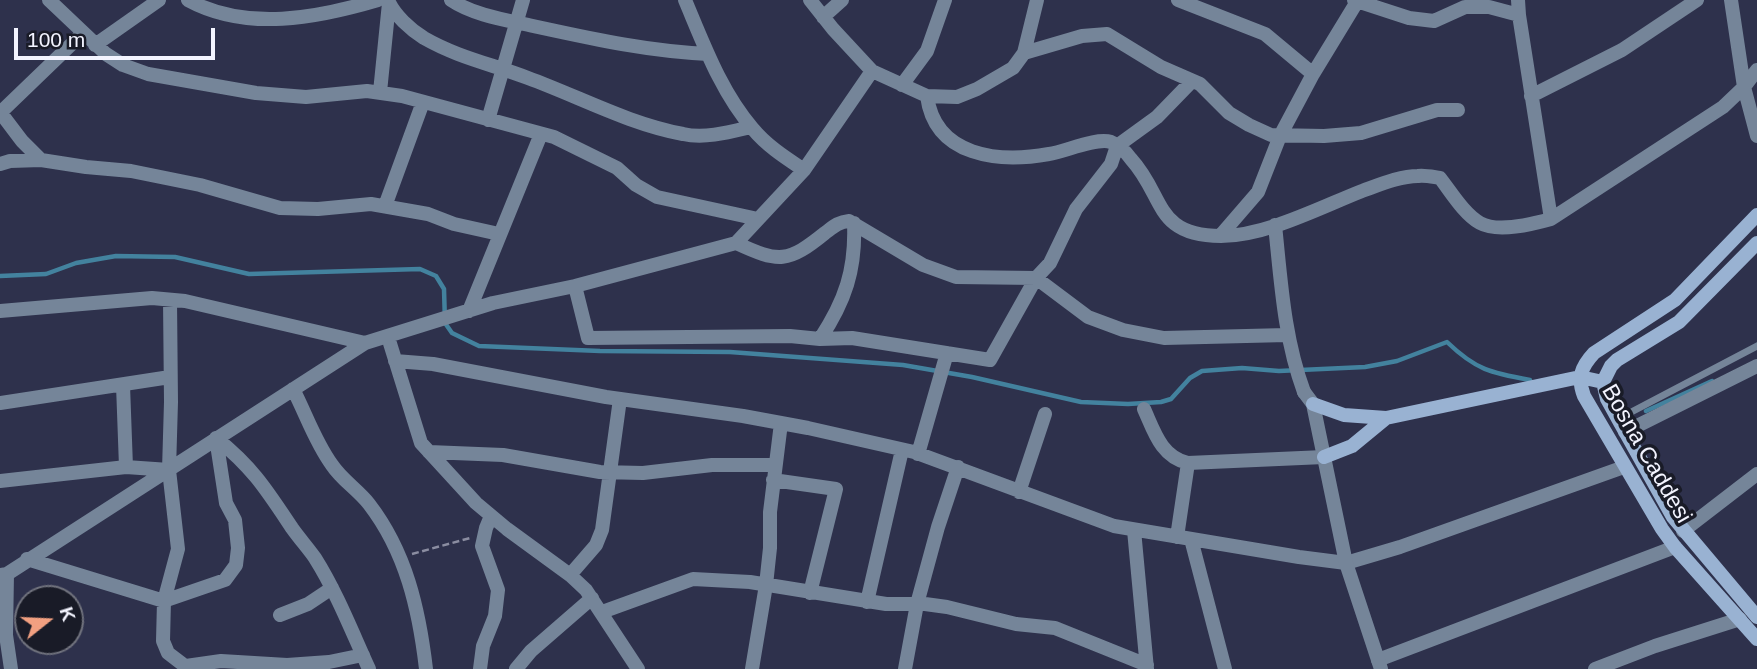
<!DOCTYPE html>
<style>
body{margin:0}
#map{position:relative;width:1757px;height:669px;overflow:hidden;background:#2e314c;font-family:Arial,sans-serif}
canvas{display:block}
.north{position:absolute;left:14px;top:585px;width:70px;height:70px;box-sizing:border-box;background:#191b27;border:2px solid #70727d;border-radius:50%;rotate:72deg;font-size:19px;font-weight:700;line-height:28px;text-align:center;color:#f3f4ff}
.north::after{content:'';display:block;margin:auto;width:24px;height:32px;background:#f2a081;clip-path:polygon(50% 0,100% 100%,50% 72%,0 100%)}
.scale{position:absolute;left:14px;top:28px;width:201px;height:32px;box-sizing:border-box;border:4px solid #f3f4ff;border-top:0;padding-left:9px;font-size:21px;line-height:24px;white-space:nowrap;color:#f3f4ff;-webkit-text-stroke:5px #191b27;paint-order:stroke}
</style>
<div id="map">
<canvas width="1757" height="669"></canvas>
<div class="north">K</div>
<div class="scale">100 m</div>
</div>
<script>
const g = document.querySelector('canvas').getContext('2d');
g.lineJoin = 'round';
function stroke(path, color, width, dash) { g.strokeStyle = color; g.lineWidth = width; g.lineCap = dash ? 'butt' : 'round'; g.setLineDash(dash || []); g.stroke(path); }
function label(font, color, halo, rows, align = 'center') {
  g.font = font + ' Arial,sans-serif'; g.lineWidth = 7; g.setLineDash([]); g.textBaseline = 'middle'; g.strokeStyle = halo; g.fillStyle = color; for (const [text, x, y, turn = 0] of rows) {
    g.save(); g.translate(x, y); g.rotate((+turn || 0) * Math.PI / 180); g.textAlign = isNaN(turn) ? turn : align; if (halo) g.strokeText(text, 0, 0); g.fillText(text, 0, 0); g.restore();
  }
}
const stream = new Path2D(`
 M0,276L46,274L76,263L116,256L175,257L249,274L420,269L436,276L444,289L445,323L452,333L479,346L600,351L730,352L903,365L972,377L1081,402L1128,404L1161,402L1171,399L1190,378L1202,371L1242,368L1279,371L1365,367L1397,361L1447,342C1476,370 1491,373 1530,380
 M1646,411L1712,381`);
const path = new Path2D(`
 M412,554L470,538`);
const service = new Path2D(`
 M1618,419L1757,346`);
const minor = new Path2D(`
 M49,0L106,54L123,65L148,74L256,93L306,97L367,91L402,96L554,137L617,168L636,185L657,197L758,219
 M188,0C247,32 317,18 378,0
 M388,0C394,15 411,30 424,38C459,58 492,64 528,78C580,97 629,124 683,134C705,139 730,132 751,127
 M451,0C473,15 506,20 533,26C593,39 646,51 708,54
 M685,0C704,45 721,92 753,129C767,146 786,158 804,170
 M810,0L833,29L872,71L927,96L957,97L977,89L1013,68L1024,53L1037,0
 M1178,0L1265,34L1313,74
 M1354,0L1409,18L1434,21L1465,7H1489L1519,15
 M1518,0L1519,15L1551,219
 M1731,0L1744,87L1757,136
 M823,17L842,0
 M95,45L159,0
 M1024,53L1082,36L1107,34L1161,67L1200,84L1229,113L1249,125L1271,135L1324,136L1361,133L1437,110H1458
 M902,85L927,51L945,0
 M380,92L389,3
 M927,96C935,157 999,163 1049,154C1065,152 1096,137 1111,142C1119,145 1126,152 1131,159C1165,196 1154,236 1221,236C1266,236 1321,207 1362,191C1379,185 1400,176 1418,176C1425,175 1433,177 1440,178C1451,192 1464,214 1480,223C1498,233 1533,224 1551,219L1723,107L1744,87L1757,70
 M1531,96L1622,50L1697,0
 M0,112L22,141L41,160
 M0,113L82,34
 M488,120L523,0
 M0,164L10,161L41,160L86,167L131,171L200,185L280,208L318,209L371,204L428,214L454,224L499,234
 M385,206L423,102
 M1275,225C1281,282 1284,338 1304,392
 M1220,236L1258,192L1280,136L1313,74L1358,0
 M736,243C779,263 788,263 825,233C833,227 838,222 849,221L923,265L956,277L1036,278L1088,317L1123,330L1164,338L1287,335
 M575,286L588,338L790,336L820,339L852,338L990,360L1036,278L1050,263L1076,209L1111,164L1117,146L1157,117L1192,81
 M170,300L171,402L169,470L178,549L164,601L163,641L168,653L189,669
 M0,311L152,298L185,301L365,343
 M469,311L541,134
 M388,337L421,443L476,503L507,529L570,575L586,590L638,669
 M820,339C845,301 856,270 854,223
 M395,361L433,364L606,397L743,416L808,428L914,452L1114,526L1299,557L1346,563L1400,547L1624,467
 M123,385L126,467
 M293,389C306,414 315,442 332,465C342,480 358,490 369,504C406,552 419,609 426,669
 M0,403L170,377
 M1144,409C1154,431 1161,457 1188,463L1324,457
 M1625,432L1757,366
 M216,438C253,468 266,489 292,528C299,538 308,548 315,558C337,593 352,632 369,669
 M429,452L503,455L600,472L643,473L712,465H775
 M918,454L947,353
 M773,480L836,489L810,593
 M0,481L126,467L169,470
 M1019,492L1045,414
 M1134,530L1147,669
 M1683,531L1757,474
 M1177,537L1188,463
 M1191,539L1225,669
 M27,559L164,601L225,580L236,565L238,548L235,520L226,503L216,438
 M7,574L6,635L11,669
 M0,575L7,574L365,343L493,303L575,286L736,243L804,170L872,71
 M570,575L596,545L602,530L620,399
 M867,602L902,450
 M602,612L693,579L750,582L886,604H925L947,607L1016,624L1055,628L1147,665
 M280,615L308,604L332,588
 M1378,660L1675,547
 M186,666L221,661L287,665L329,662L363,655
 M480,669L483,646L495,616L498,590L482,546L486,528L491,516
 M516,669L531,651L592,598
 M752,669L766,585L770,548V512L781,423
 M905,669L917,604L938,527L958,467
 M1595,669L1655,646L1740,619`);
const tertiary = new Path2D(`
 M1304,392L1313,404L1346,563L1381,669`);
const secondary = new Path2D(`
 M1757,215L1675,300L1594,353C1581,367 1577,378 1584,396L1662,529L1675,547L1757,639
 M1757,243L1679,322L1617,360L1611,366L1603,382L1607,399L1618,419L1673,517L1757,617
 M1313,404L1344,415L1386,418L1580,377L1603,382
 M1324,457L1352,446L1386,418`);
const streetNames = [
 ["Bosna Caddesi",1646,454,60]
];
stroke(stream, '#43829e', 4.5);
stroke(path, '#8b8da1', 2.5, [7, 3.5]);
stroke(service, '#758599', 7);
stroke(minor, '#758599', 14);
stroke(tertiary, '#758599', 14);
stroke(secondary, '#99b2d2', 14);
label('23px', '#f3f4ff', '#191b27', streetNames);
</script>
